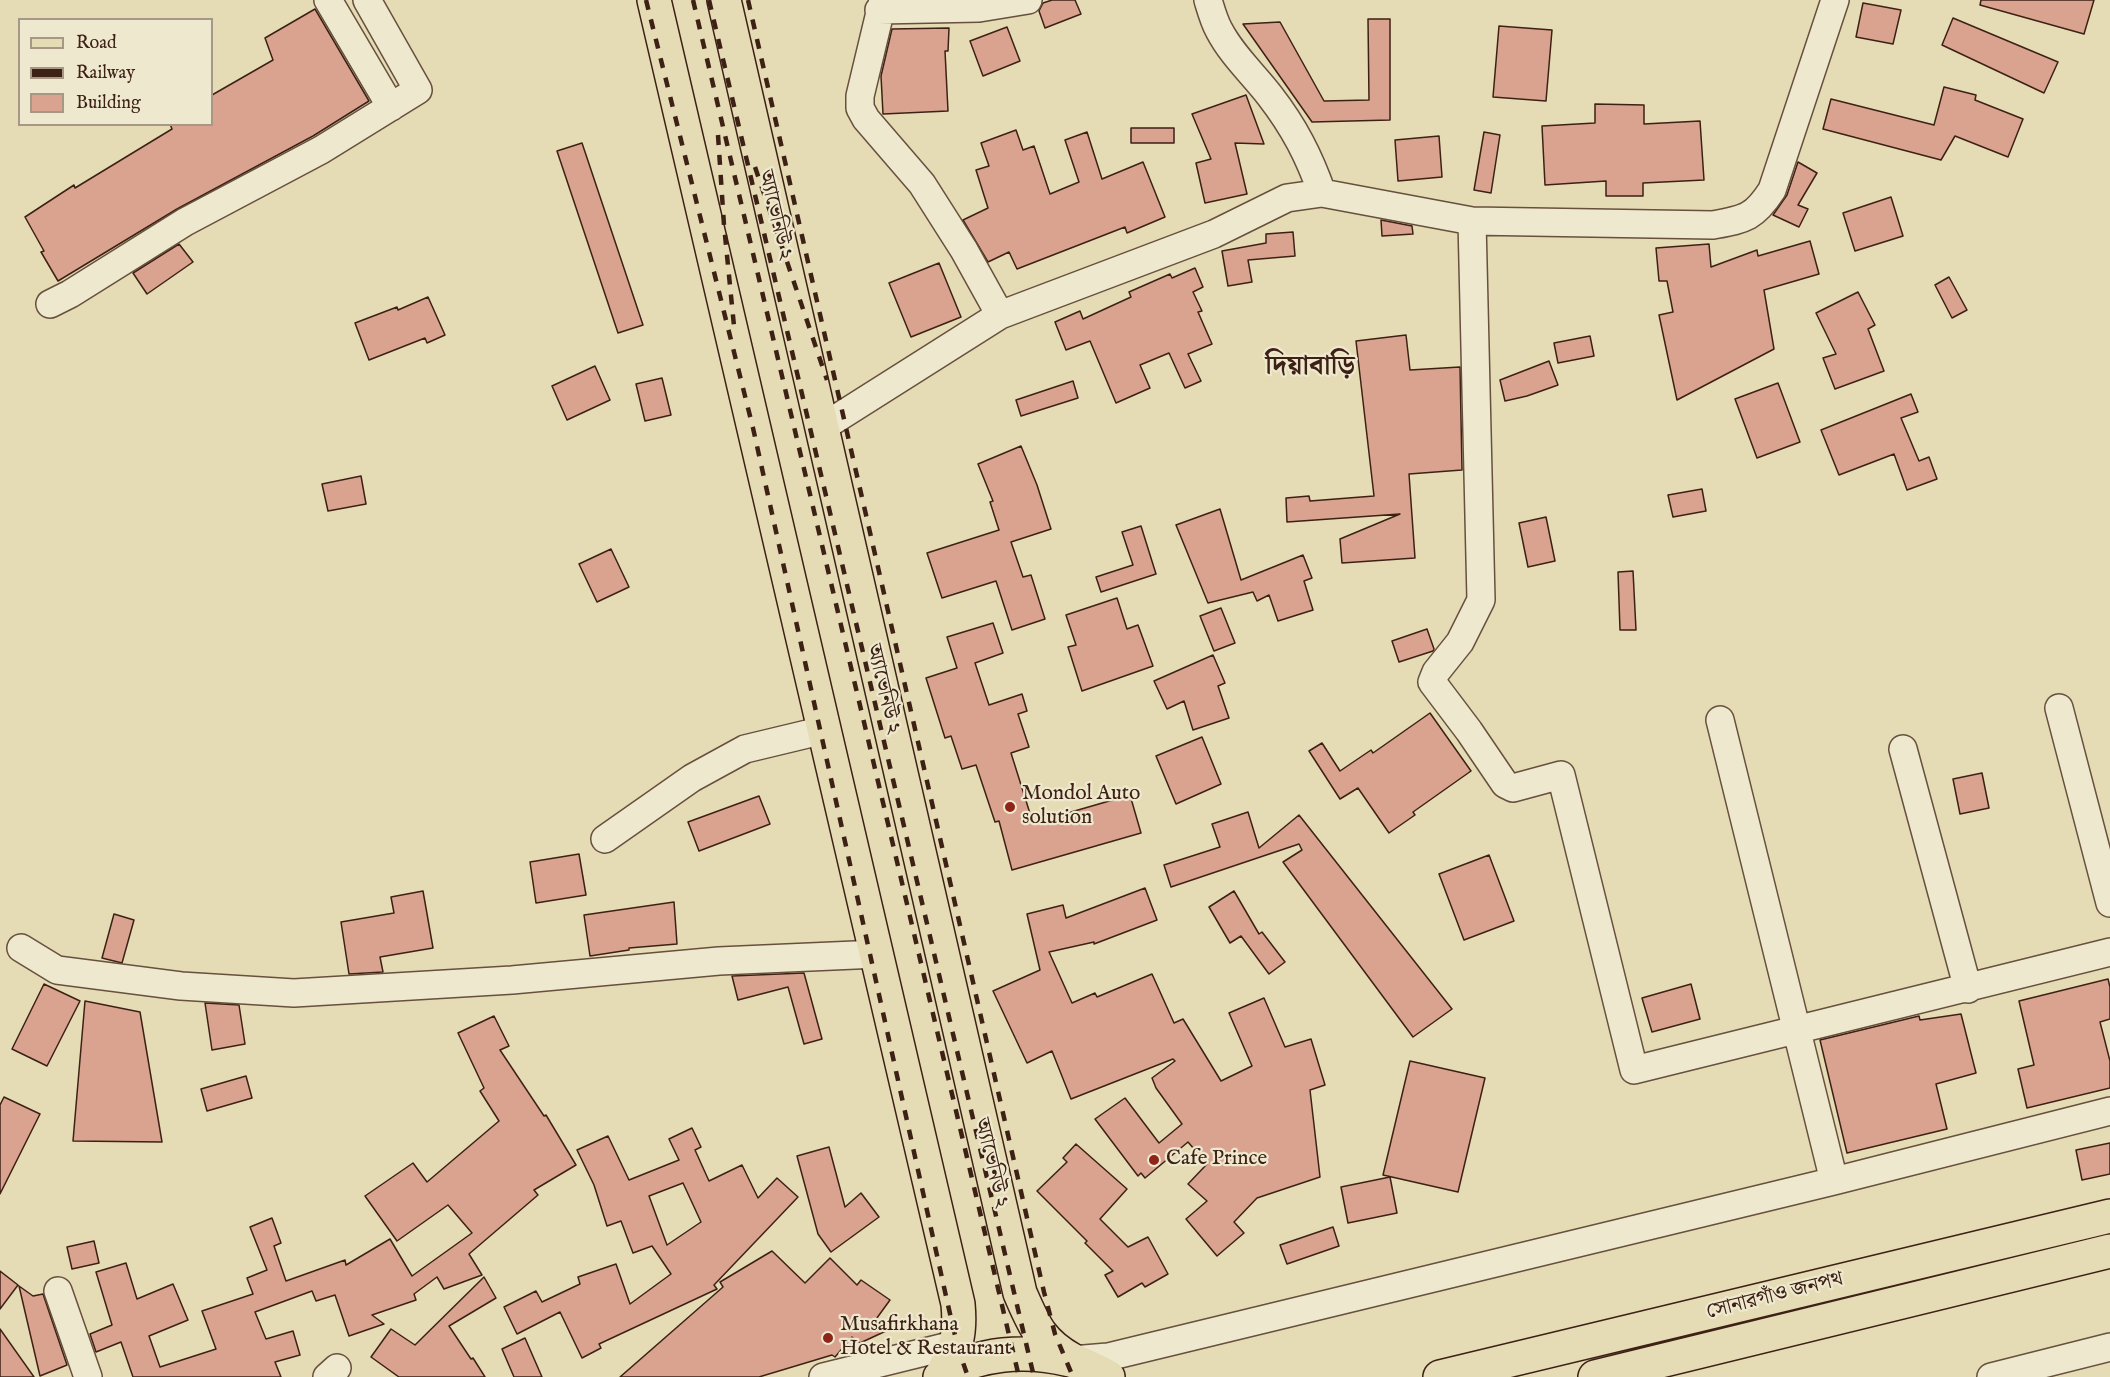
<!DOCTYPE html>
<meta charset="utf-8">
<style>
body{margin:0}
#map{position:relative;width:2110px;height:1377px;overflow:hidden;background:#e5dbb5;font-family:"IM FELL English",serif}
canvas{display:block}
.legend{position:absolute;left:18px;top:18px;width:195px;height:108px;box-sizing:border-box;background:#eee8cf;border:2px solid #a79885;margin:0;padding:8px 10px;list-style:none;font-size:18px;color:#3d2115}
.legend li{display:flex;align-items:center;gap:12px;height:30px}
.legend b{width:30px;border:2px solid #a79885}
</style>
<div id="map">
<canvas width="2110" height="1377"></canvas>
<ul class="legend">
<li><b style="height:8px;background:#e5dbb5"></b>Road</li>
<li><b style="height:8px;background:#3d2115"></b>Railway</li>
<li><b style="height:16px;background:#d9a390"></b>Building</li>
</ul>
</div>
<script>
const g = document.querySelector('canvas').getContext('2d');
g.lineJoin = 'round';
function paint(path, color) { g.fillStyle = color; g.fill(path, 'evenodd'); }
function stroke(path, color, width, dash) { g.strokeStyle = color; g.lineWidth = width; g.lineCap = dash ? 'butt' : 'round'; g.setLineDash(dash || []); g.stroke(path); }
function label(font, color, halo, rows, align = 'center') {
  g.font = font + ' "IM FELL English","Noto Serif Bengali",serif'; g.lineWidth = 4.5; g.setLineDash([]); g.textBaseline = 'middle'; g.strokeStyle = halo; g.fillStyle = color; for (const [text, x, y, turn = 0] of rows) {
    g.save(); g.translate(x, y); g.rotate((+turn || 0) * Math.PI / 180); g.textAlign = isNaN(turn) ? turn : align; if (halo) g.strokeText(text, 0, 0); g.fillText(text, 0, 0); g.restore();
  }
}
const building = new Path2D(`
 M1052,0H1075L1081,14L1045,28L1039,11L1043,3Z
 M1981,0H2094L2084,34L1980,5Z
 M1863,3L1901,10L1893,44L1856,37Z
 M315,9L369,101L313,136L177,209L58,281L41,252L44,251L25,217L74,185L75,188L172,129L170,124H212V95L273,60L265,38Z
 M1953,18L2058,62L2044,93L1942,45Z
 M1368,19H1390V120L1312,122L1243,24L1280,22L1324,101L1369,100Z
 M1499,26L1552,30L1546,101L1493,97Z
 M1007,27L1020,61L983,76L970,41Z
 M949,28L948,51H945L948,111L883,114L881,76L892,29Z
 M1944,87L1976,95L1975,100L2023,119L2008,157L1955,136L1941,160L1823,129L1831,99L1934,125Z
 M1246,95L1264,144L1235,143L1247,194L1205,203L1196,163L1211,159L1192,114Z
 M1595,104L1644,105V124L1700,121L1704,180L1643,183V196H1606V181L1545,185L1542,126L1595,123Z
 M1131,128H1174V143H1131Z
 M1016,130L1023,150L1034,146L1050,194L1079,182L1065,140L1087,132L1102,179L1143,162L1165,217L1127,233L1125,227L1017,269L1009,252L988,262L963,220L988,208L976,170L989,166L981,143Z
 M1484,132L1500,135L1491,193L1474,190Z
 M1439,136L1442,177L1398,181L1395,140Z
 M582,143L643,325L618,333L557,151Z
 M1798,162L1817,173L1798,205L1808,209L1799,227L1773,215L1787,195Z
 M1891,197L1903,236L1855,251L1843,213Z
 M1381,220L1412,226L1413,234L1382,236Z
 M1293,232L1295,256L1248,260L1252,282L1228,286L1222,251L1266,243V234Z
 M1810,241L1819,274L1764,290L1774,349L1677,400L1659,315L1673,312L1667,281H1659L1656,248L1709,244L1711,267L1757,250L1758,256Z
 M179,244L193,262L147,294L133,273Z
 M939,263L961,317L911,337L889,283Z
 M1195,268L1203,287L1193,292L1202,311L1198,312L1212,344L1188,354L1201,381L1185,388L1169,353L1140,365L1150,388L1116,403L1090,341L1066,350L1055,322L1080,311L1083,319L1131,297L1129,292L1170,274L1172,278Z
 M1949,277L1967,310L1952,318L1935,285Z
 M1858,292L1875,325L1868,329L1884,371L1835,389L1823,358L1836,354L1816,313Z
 M428,297L445,335L427,343L425,338L369,360L355,323L397,307L398,310Z
 M1406,335L1410,370L1460,367L1462,470L1409,474L1415,558L1342,563L1340,539L1400,514L1287,522L1286,498L1309,496L1310,501L1374,496L1356,341Z
 M1590,336L1594,356L1558,363L1554,343Z
 M1549,361L1558,385L1527,396L1505,401L1500,380Z
 M595,366L610,400L567,420L552,386Z
 M662,378L671,415L645,421L636,384Z
 M1073,381L1078,398L1021,416L1016,400Z
 M1778,383L1800,442L1757,458L1735,399Z
 M1911,394L1918,412L1901,418L1919,461L1929,457L1937,479L1907,490L1894,454L1839,475L1821,430Z
 M1021,446L1037,485L1051,529L1011,542L1023,577L1031,575L1045,619L1012,630L996,581L942,598L927,553L999,530L990,502L993,501L978,464Z
 M361,476L366,504L328,511L322,484Z
 M1702,489L1706,511L1673,517L1668,495Z
 M1220,509L1241,580L1303,555L1312,578L1304,581L1313,610L1278,621L1269,595L1257,601L1253,592L1208,603L1176,525Z
 M1546,517L1555,561L1528,567L1519,523Z
 M1141,526L1156,574L1101,592L1096,577L1133,565L1122,532Z
 M611,549L629,587L597,602L579,564Z
 M1633,571L1636,630H1620L1618,572Z
 M1117,598L1127,629L1138,625L1153,666L1082,691L1068,647L1076,645L1066,615Z
 M1221,608L1235,643L1214,651L1200,616Z
 M993,623L1003,653L975,663L989,705L1022,694L1027,711L1018,714L1029,747L1011,753L1033,823L1130,795L1141,833L1012,870L999,821L995,822L976,765L962,769L951,736L945,738L926,678L957,668L947,637Z
 M1427,629L1434,649L1433,651L1399,662L1392,641Z
 M1213,655L1225,683L1218,686L1229,718L1193,730L1184,701L1167,709L1154,681Z
 M1430,713L1471,771L1413,812L1415,815L1389,833L1358,788L1340,799L1309,751L1322,743L1340,771L1371,750L1373,753Z
 M1202,737L1221,784L1176,804L1156,756Z
 M1982,773L1989,808L1960,814L1953,779Z
 M759,796L770,824L699,851L688,822Z
 M1248,812L1259,848L1299,815L1452,1009L1413,1037L1283,862L1302,850L1299,844L1171,887L1164,865L1220,847L1212,824Z
 M579,854L586,895L536,903L530,862Z
 M1489,855L1514,921L1464,940L1439,874Z
 M1145,888L1157,920L1094,944V942L1049,952L1072,1003L1095,993L1097,997L1152,974L1174,1023L1183,1019L1221,1081L1252,1066L1229,1013L1264,998L1285,1047L1311,1039L1325,1085L1310,1090L1320,1177L1257,1198L1234,1222L1244,1233L1217,1256L1186,1219L1207,1201L1188,1184L1207,1164L1188,1142L1145,1178L1141,1173L1138,1176L1095,1119L1125,1098L1159,1143L1182,1124L1156,1088L1152,1078L1175,1061L1173,1059L1071,1099L1052,1051L1027,1063L993,991L1040,970L1027,914L1063,905L1066,918Z
 M423,891L433,948L380,957L383,972L349,974L341,922L394,913L391,897Z
 M1234,891L1259,934L1262,932L1285,962L1269,974L1241,936L1230,943L1209,907Z
 M674,902L677,944L629,948V950L590,956L584,915Z
 M114,914L134,920L122,963L102,958Z
 M804,973L822,1039L804,1044L788,987L738,1000L732,976Z
 M2108,979L2110,987V1019L2100,1022L2110,1061V1088L2027,1108L2018,1069L2034,1065L2019,1001Z
 M44,984L80,1001L47,1066L12,1049Z
 M1691,984L1700,1019L1652,1032L1642,998Z
 M85,1001L140,1012L162,1142L73,1141Z
 M205,1003L239,1005L245,1044L212,1050Z
 M1961,1014L1976,1073L1936,1084L1947,1129L1847,1153L1820,1040L1919,1016L1920,1020Z
 M494,1016L509,1046L500,1050L544,1116L546,1115L576,1165L534,1190L538,1195L469,1254L482,1275L444,1289L437,1277L414,1294L416,1300L372,1315L384,1324L349,1336L335,1295L316,1301L312,1291L255,1312L266,1339L293,1331L300,1355L275,1362L281,1377H133L121,1342L96,1352L90,1334L112,1325L96,1272L126,1263L137,1299L173,1284L188,1320L149,1336L160,1367L216,1349L202,1311L253,1294L247,1278L267,1270L250,1227L272,1218L281,1243L274,1246L286,1281L345,1260L346,1265L390,1239L412,1276L472,1233L448,1205L397,1241L365,1196L413,1163L427,1182L499,1121L480,1091L484,1088L458,1033Z
 M1410,1061L1485,1078L1458,1192L1383,1175Z
 M246,1076L252,1098L207,1111L201,1089Z
 M4,1097L40,1114L0,1194V1105Z
 M692,1128L701,1147L695,1150L709,1181L742,1165L758,1198L777,1178L798,1197L714,1285L717,1289L599,1344L601,1348L582,1358L560,1312L517,1334L504,1307L536,1291L542,1302L580,1284L578,1277L616,1264L630,1304L671,1274L652,1246L633,1253L621,1221L607,1226L594,1185L577,1150L608,1136L629,1180L679,1160L669,1139ZM683,1183L701,1222L667,1245L649,1196Z
 M2110,1143V1174L2082,1180L2076,1150Z
 M1076,1144L1127,1189L1100,1219L1128,1247L1148,1237L1168,1274L1145,1287L1142,1283L1118,1297L1105,1275L1113,1271L1085,1243L1087,1241L1037,1191L1067,1162L1063,1158Z
 M829,1147L845,1207L861,1193L879,1217L831,1252L818,1234L797,1156Z
 M1390,1177L1397,1213L1348,1223L1341,1187Z
 M1333,1227L1339,1246L1287,1264L1280,1245Z
 M94,1241L99,1263L72,1269L67,1247Z
 M772,1251L805,1283L830,1258L857,1285L861,1280L890,1300L874,1322L886,1331L860,1343L852,1337L835,1357L832,1355L759,1377H620L723,1287L720,1282Z
 M0,1271L18,1285L0,1309Z
 M484,1277L496,1298L449,1326L471,1359L473,1358L485,1377H399L371,1357L391,1329L415,1345Z
 M19,1286L33,1296L43,1294L67,1365L40,1376Z
 M0,1329L34,1377H0Z
 M525,1338L542,1377H514L502,1349Z`);
const minor = new Path2D(`
 M328,0L391,107
 M883,0L860,96V108L866,119L922,184L964,250L1000,315L1214,234L1287,198L1322,193L1472,221L1713,225C1745,219 1754,218 1772,190L1835,0
 M1208,0C1211,10 1214,21 1219,30C1232,55 1253,74 1270,96C1294,127 1309,156 1322,193
 M879,10L979,8L1028,0
 M1472,221L1481,600L1460,642L1436,672L1432,682L1469,731L1505,784L1513,788L1561,775L1634,1070L2110,952
 M50,304L70,294L185,222L321,150L418,90L367,0
 M823,427L1000,315
 M2059,708L2110,903
 M1720,720L1834,1181
 M1903,749L1968,989
 M605,839L692,778L745,749L824,730
 M21,948L57,970L181,986L294,993L512,980L719,961L878,954
 M58,1291L88,1377
 M1072,1360L1108,1357L1834,1181L2110,1111
 M327,1377L337,1368
 M823,1377L957,1344
 M1991,1377L2110,1347`);
const major = new Path2D(`
 M654,0C755,435 859,869 958,1304C961,1336 956,1347 942,1375
 M724,0L1020,1293C1034,1325 1040,1342 1072,1360
 M940,1377C978,1352 1027,1349 1070,1360C1083,1363 1096,1371 1108,1377
 M1440,1377L2110,1216
 M1595,1377L2110,1251`);
const rail = new Path2D(`
 M646,0L753,428L948,1305L958,1348L968,1377
 M693,0L1019,1377
 M709,0L1034,1377
 M748,0L1044,1292L1055,1334L1073,1377
 M718,135L724,225L734,326
 M755,167L827,380`);
const markers = [
 [1010,807,6,"#8f2418"],
 [1154,1160,6,"#8f2418"],
 [828,1338,6,"#8f2418"]
];
const streetNames = [
 ["অ্যাভেনিউ ২",774,215,77],
 ["অ্যাভেনিউ ২",882,689,77],
 ["অ্যাভেনিউ ২",990,1163,77],
 ["সোনারগাঁও জনপথ",1775,1297,-14]
];
const poiNames = [
 ["Mondol Auto",1022,795],
 ["solution",1022,819],
 ["Cafe Prince",1166,1160],
 ["Musafirkhana",840,1326],
 ["Hotel & Restaurant",840,1350]
];
const districtNames = [
 ["দিয়াবাড়ি",1310,368]
];
paint(building, '#d9a390');
stroke(building, '#3d2115', 1.5);
stroke(minor, '#67503d', 30);
stroke(major, '#3d2115', 36);
stroke(minor, '#eee8cf', 27);
stroke(major, '#e5dbb5', 33);
stroke(rail, '#3d2115', 4.5, [10, 10]);
for (const [x, y, r, color] of markers) { const dot = new Path2D(); dot.arc(x, y, r, 0, 2 * Math.PI); g.fillStyle = color; g.fill(dot); stroke(dot, '#eee8cf', 2); }
label('21px', '#3d2115', '#eee8cf', streetNames);
label('21px', '#3d2115', '#eee8cf', poiNames, 'left');
label('bold 27px', '#3d2115', '#eee8cf', districtNames);
</script>
